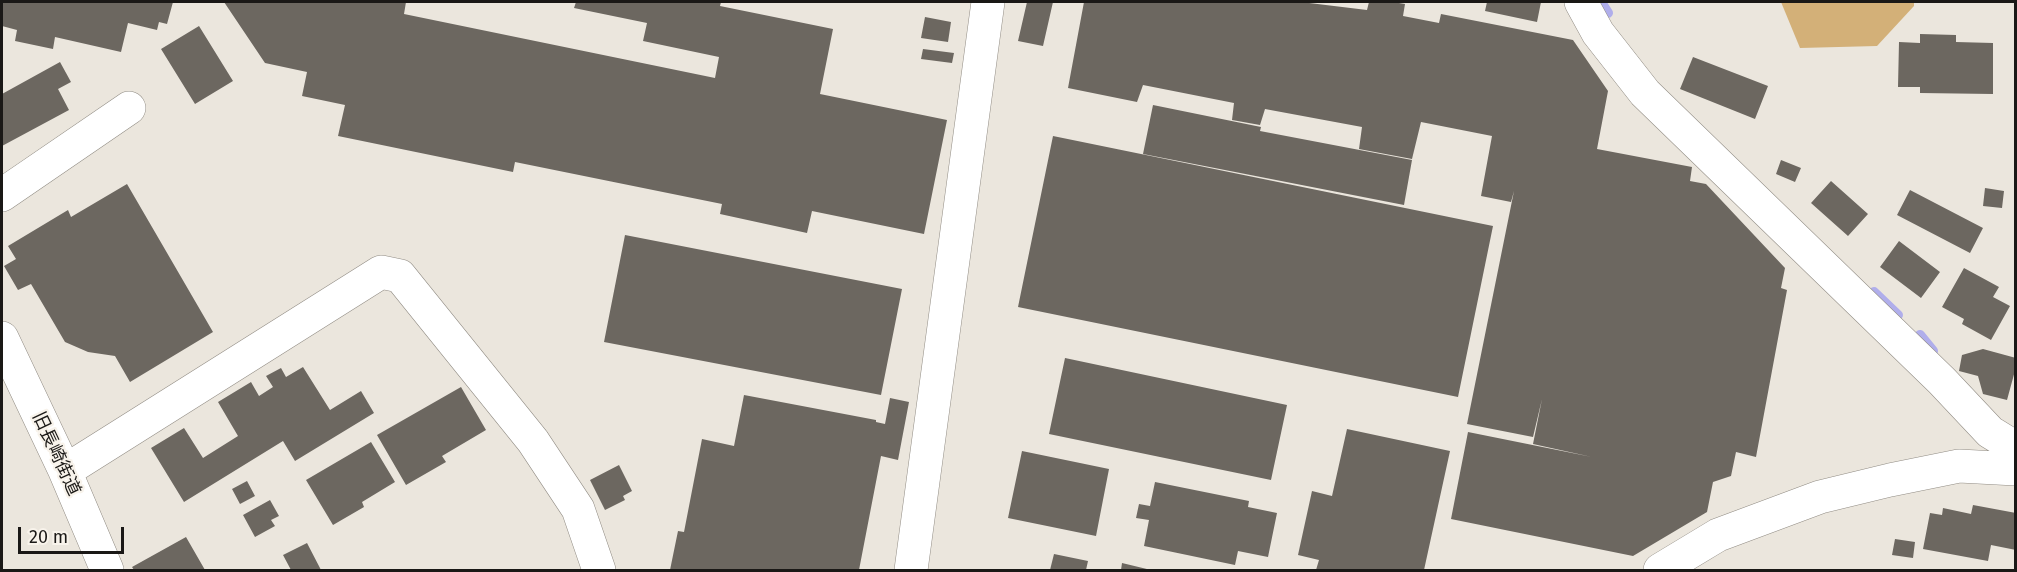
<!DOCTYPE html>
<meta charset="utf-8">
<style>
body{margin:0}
#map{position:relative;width:2017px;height:572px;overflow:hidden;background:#ebe6dd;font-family:"Fira Sans",sans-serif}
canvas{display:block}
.frame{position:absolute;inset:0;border:3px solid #1a1816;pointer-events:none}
.scale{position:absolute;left:18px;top:527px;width:106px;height:27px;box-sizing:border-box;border:3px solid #1a1816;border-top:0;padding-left:8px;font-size:18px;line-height:21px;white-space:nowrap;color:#1a1816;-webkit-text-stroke:4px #f8f3eb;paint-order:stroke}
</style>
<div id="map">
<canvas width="2017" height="572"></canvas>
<div class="frame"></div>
<div class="scale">20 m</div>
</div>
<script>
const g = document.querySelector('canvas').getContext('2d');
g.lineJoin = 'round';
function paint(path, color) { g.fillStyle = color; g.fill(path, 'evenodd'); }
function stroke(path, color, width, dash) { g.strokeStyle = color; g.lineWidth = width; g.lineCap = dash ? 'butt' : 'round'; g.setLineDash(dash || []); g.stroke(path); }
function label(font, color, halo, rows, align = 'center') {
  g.font = font + ' "Fira Sans","Noto Sans JP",sans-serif'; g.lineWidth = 4.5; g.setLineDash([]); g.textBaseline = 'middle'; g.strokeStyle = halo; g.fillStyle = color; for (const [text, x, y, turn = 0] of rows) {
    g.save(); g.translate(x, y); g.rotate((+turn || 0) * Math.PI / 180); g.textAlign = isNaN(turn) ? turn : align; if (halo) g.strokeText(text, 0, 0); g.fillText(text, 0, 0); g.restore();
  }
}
const green = new Path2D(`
 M1781,2H1914V6L1877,46L1800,48Z`);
const stream = new Path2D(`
 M1601,2L1608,13
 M1874,292L1898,315
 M1920,335L1933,351`);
const building = new Path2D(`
 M2,2H173L167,24L159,22L157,30L128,23L121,52L55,37L53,49L15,41L17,30L2,26Z
 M224,2H406L404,14L715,78L719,57L643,41L647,23L574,8L576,2H721L720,6L833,29L820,94L947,120L924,234L812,211L807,233L720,214L722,204L515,162L513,172L338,136L345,105L302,96L307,72L265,63Z
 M1027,2H1053L1043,46L1018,41Z
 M1084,2H1301L1367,10L1369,2H1393L1405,4L1403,16L1439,23L1441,14L1573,40L1608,91L1597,149L1692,167L1690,181L1706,184L1785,268L1781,288L1787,290L1756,457L1736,452L1731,476L1713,482L1707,512L1633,556L1451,519L1468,432L1592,457L1533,444L1542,399L1533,437L1467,424L1514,191L1511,202L1481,196L1492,136L1421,122L1412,159L1359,149L1362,127L1265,109L1260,125L1232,120L1234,103L1143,85L1137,102L1068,88Z
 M1487,2H1541L1537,22L1485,11Z
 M925,17L951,22L948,42L921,38Z
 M199,26L233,81L195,104L161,49Z
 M1920,34L1956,35V42L1993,43V94L1920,93V87H1898L1899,42L1920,43Z
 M923,49L954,53L952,63L921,59Z
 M1693,57L1768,86L1755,119L1680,89Z
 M60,62L71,82L58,89L69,110L2,146V94Z
 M1153,105L1261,127L1260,131L1412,160L1404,205L1143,154Z
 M1053,136L1493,226L1458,397L1018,307Z
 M1781,160L1801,168L1795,182L1776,174Z
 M1831,181L1868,214L1848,236L1811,203Z
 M127,184L213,332L130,382L115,356L88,352L65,342L31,284L18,290L4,266L16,259L8,246L68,210L71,217Z
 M1985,188L2004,191L2002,208L1983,206Z
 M1910,190L1983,228L1970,253L1897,215Z
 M625,235L902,289L881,395L604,342Z
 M1899,241L1940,272L1921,298L1880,267Z
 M1964,268L1999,287L1993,297L2010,306L1991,340L1962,324L1964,319L1942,307Z
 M1983,349L2016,358V367L2007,400L1983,394L1978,376L1959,371L1962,355Z
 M1065,358L1287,405L1271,480L1049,434Z
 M303,367L330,410L361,391L374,413L295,461L283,441L184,502L151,448L184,428L203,458L238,436L218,402L251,382L259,396L273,387L266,376L281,368L286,377Z
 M461,387L486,430L442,456L446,462L406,485L377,435Z
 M744,395L876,420V422L885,424L890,398L909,402L898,460L881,456L859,570H670L678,531L684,532L702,439L734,446Z
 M1347,429L1450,451L1424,570H1316L1319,560L1298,555L1312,491L1332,496Z
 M371,442L395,482L362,502L364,507L333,525L306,480Z
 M1022,451L1109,469L1096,536L1008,518Z
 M619,465L632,491L623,496L625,500L605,510L590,480Z
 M247,481L255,496L240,504L232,489Z
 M1155,482L1249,501L1248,507L1277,513L1268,557L1238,551L1235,565L1144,546L1149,520L1136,518L1139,504L1150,506Z
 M270,500L279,516L271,520L275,526L255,537L243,515Z
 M1973,505L2016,513V550L1991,545L1988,561L1923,549L1930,513L1942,515L1943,508L1971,514Z
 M186,537L205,570H134L132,567Z
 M1895,539L1915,542L1913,558L1892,555Z
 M307,543L321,570H291L283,555Z
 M1054,554L1088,561L1086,570H1050Z
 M1122,563L1151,570H1121Z`);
const minor = new Path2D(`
 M1581,2L1598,33L1645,93L1942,381L1990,432L2016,448
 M2,195L129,108
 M2,338L65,471L107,570
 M65,471L381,272L400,276L533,441L578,509L599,570
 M911,570L988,2
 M1660,570L1718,535L1820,497L1890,480L1959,466L2016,469`);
const streetNames = [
 ["旧長崎街道",56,454,65]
];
paint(green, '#d3b078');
stroke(stream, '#b0aeeb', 10);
paint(building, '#6c6760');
stroke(minor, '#918c84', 34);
stroke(minor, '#fff', 33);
label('18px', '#1a1816', '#f8f3eb', streetNames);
</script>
